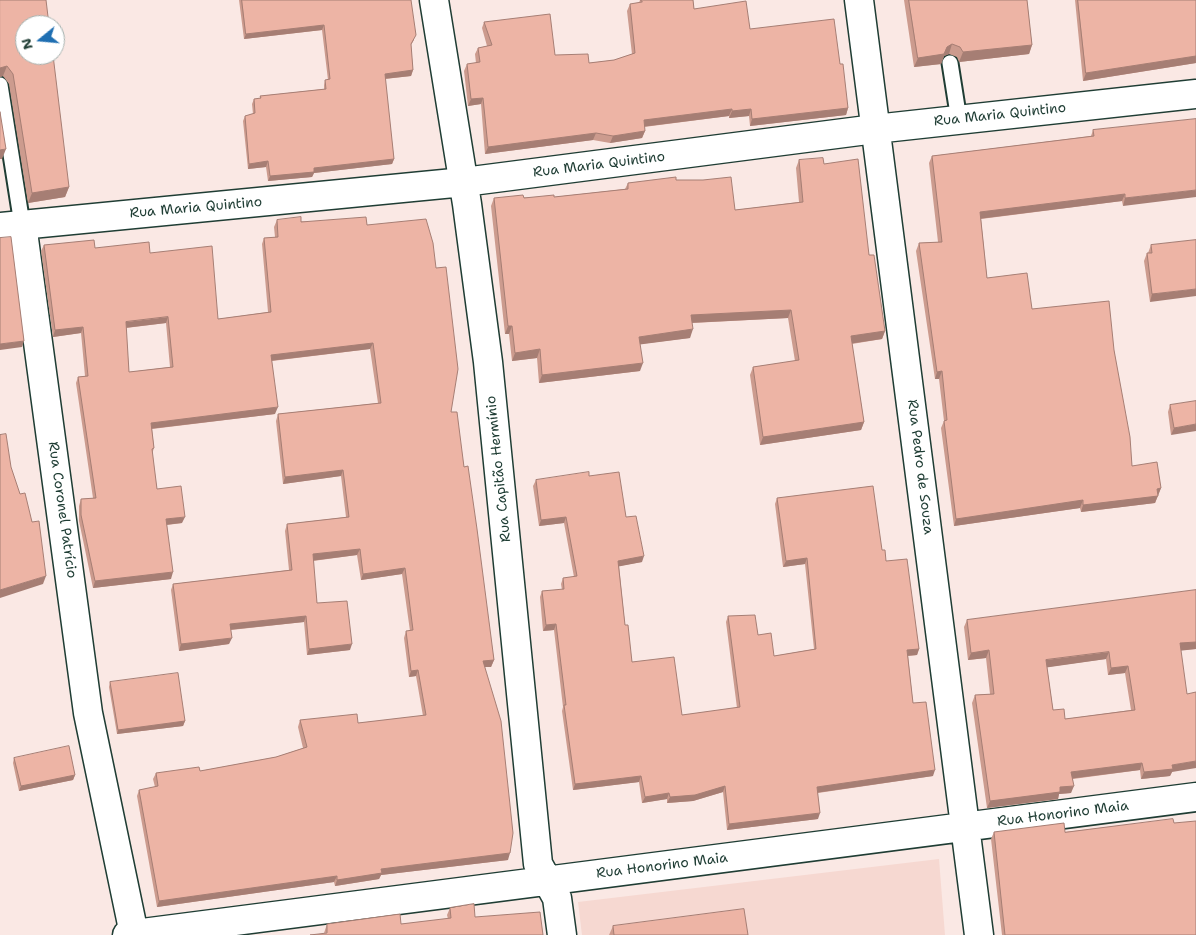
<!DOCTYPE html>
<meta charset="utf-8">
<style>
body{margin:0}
#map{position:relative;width:1196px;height:935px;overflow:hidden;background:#fae8e4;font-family:"Shantell Sans",sans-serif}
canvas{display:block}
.north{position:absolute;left:15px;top:15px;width:50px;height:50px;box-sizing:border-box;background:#fff;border:1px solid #a5b1ae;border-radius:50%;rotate:253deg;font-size:14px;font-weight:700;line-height:20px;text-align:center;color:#1f3d34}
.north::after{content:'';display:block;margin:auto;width:18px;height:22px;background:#1f6fb2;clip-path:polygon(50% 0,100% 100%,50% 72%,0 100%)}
</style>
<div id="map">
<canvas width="1196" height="935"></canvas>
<div class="north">N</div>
</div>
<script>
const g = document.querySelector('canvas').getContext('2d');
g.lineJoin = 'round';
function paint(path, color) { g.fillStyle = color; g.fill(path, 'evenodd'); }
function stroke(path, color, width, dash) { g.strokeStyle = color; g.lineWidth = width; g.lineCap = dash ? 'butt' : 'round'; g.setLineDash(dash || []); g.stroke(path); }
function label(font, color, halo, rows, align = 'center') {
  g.font = font + ' "Shantell Sans",sans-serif'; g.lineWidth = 4; g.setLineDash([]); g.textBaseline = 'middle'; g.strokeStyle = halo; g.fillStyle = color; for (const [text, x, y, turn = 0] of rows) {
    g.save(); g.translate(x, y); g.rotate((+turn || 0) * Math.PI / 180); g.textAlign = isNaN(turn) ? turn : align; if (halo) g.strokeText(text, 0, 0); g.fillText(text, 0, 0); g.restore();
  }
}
const built = new Path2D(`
 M939,859L945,935H582L578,902Z`);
const lane = new Path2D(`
 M950,63L959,120
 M0,85L22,224`);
const street = new Path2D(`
 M434,0L467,204L488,362L538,864L557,898L562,935
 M859,0L979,935
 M22,224L88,713L134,934
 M0,227L464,182L875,129L1196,94
 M127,935L1196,797`);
const wall = new Path2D(`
 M0,0L69,187L65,197L28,203L9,84L3,76L0,77Z
 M239,0H411L414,40L411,45L413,70L411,76L385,79L394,159L392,164L314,173L312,177L268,181L266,167L248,169L243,121L245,116L253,114L252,104L254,99L260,98V96L324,89V85L325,80H328L322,30L244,39Z
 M640,0H693L694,9L750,29L840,64L848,108L846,115L750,126L749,116L729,118V116L644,127L645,131L642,138L610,143L593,140L485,154L481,104L468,106L464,71L467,64L476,63L475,54L478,48L487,46L482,28L484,22L555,55L589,63L614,60L632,54L627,11L630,4L639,3Z
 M904,0H1027L1032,45L1029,54L959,62L957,57L949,54L944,56L941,64L914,67Z
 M1075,0H1196V63L1083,81Z
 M1196,119L1123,206L1122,201L981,219L987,278L1032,309L1114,350L1132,466L1161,488L1155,503L1081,512L1080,508L954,526L941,428L944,421L939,379H935L916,251L919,243L938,242L929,163L932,156L1091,136L1093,130Z
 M799,160L824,164L869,255L885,331L882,339L852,344L864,422L861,430L760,445L750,375L753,367L795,361L788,318L692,323L690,338L640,344V371L539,383L537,358L512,361L509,334H505L491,206L494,198L554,197L625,189L628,183L676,180L735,210L799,202L796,168Z
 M277,220L367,225L451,412L464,467L494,660L491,667H485L508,860L381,875L379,879L335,886L334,882L157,907L137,796L139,790L155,787L153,779L156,773L200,771L276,757L303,748L298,727L300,720L358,723L423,716L416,676L409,677L404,638L406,631H410L402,574L361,580L357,555L313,561L317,603L350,650L307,655L304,622L231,630L229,644L179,651L171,590L173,584L289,570L285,531L287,524L346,517L341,476L283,484L276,421L278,414L378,403L370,349L272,361L275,414L152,429L154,448L152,454L157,489L182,523L167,525L171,579L93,588L79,521V506L81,499L93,498L76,383L78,377L85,376L81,333L53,337L41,251L44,245L150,253L218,319L268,312L262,244L264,238L275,237L274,227ZM166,323L170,367L129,372L126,328Z
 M1196,240L1150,302L1144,261L1147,253H1148L1151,245Z
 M1196,401L1171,435L1168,412L1170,405Z
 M589,476L626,517L642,562L619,566L625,625L632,662L682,715L737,708L726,622L728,616L758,635L774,656L814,649L805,564L783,567L775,504L777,498L882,550L919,649L917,655L908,656L913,703L933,776L818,793V819L727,830L723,792L693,801L667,803V799L642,803L639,782L573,790L562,711L563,707L554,630L543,631L540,597L542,591L562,590L561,584L563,578L574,577L564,523L539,526L533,486L536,480Z
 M1196,590V649L1181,650L1172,772L1170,776L1141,779L1140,770L1073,779L1071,793L1059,794L1058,799L987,808L972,703L975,695L990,694L986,658L968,660L964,627L967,620ZM1106,659L1108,675L1125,673L1131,710L1065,719L1053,710L1047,667Z
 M110,682L185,721L183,726L117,734L109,687Z
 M14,758L75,775L73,780L19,791L13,763Z
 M1174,823L1196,935H1002L991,839L994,832H1065Z
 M450,908L475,917L324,933L327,924H401L448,919L447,915Z
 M613,926L748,935H609Z`);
const shadedWall = new Path2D(`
 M324,25L322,30L244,39L246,34Z
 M952,44L949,54L944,56L941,64L914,67L918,58Z
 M1032,45L1029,54L959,62L963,52Z
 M1196,56V63L1083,81L1086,73Z
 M7,66L3,76L0,77V68Z
 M413,70L411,76L383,79L385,74Z
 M483,98L481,104L468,106L471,99Z
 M848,108L846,115L750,126L752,119Z
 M732,109L729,116L641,127L644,120Z
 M751,109L749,116L729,118L732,111Z
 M645,131L642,138L610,143L613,136Z
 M596,133L593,140L485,154L488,147Z
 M6,149L2,159H0V150Z
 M394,159L392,164L314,173L312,177L268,181L270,176L314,168Z
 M268,161L266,167L248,169L249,164Z
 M69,187L65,197L28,203L32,193Z
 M1196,190V197L1123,206L1125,198Z
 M1125,194L1122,201L978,219L980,212Z
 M1196,289V296L1150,302L1152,294Z
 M791,310L788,318L688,323L691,315Z
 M168,317L166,323L124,328L126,322Z
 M508,326H512L509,334H505Z
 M83,327L81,333L53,337L55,330Z
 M693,329L690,338L636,345L639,337Z
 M885,331L882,339L848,344L851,336Z
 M24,341L22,347L0,350V344Z
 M373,343L370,349L269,361L271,355Z
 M540,349L537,358L512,361L515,353Z
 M643,363L640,371L539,383L542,375Z
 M942,371L939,379H935L937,372Z
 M278,407L275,414L149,429L151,423Z
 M864,422L861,430L760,445L763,437Z
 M1196,424V431L1171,435L1174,428Z
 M343,470L341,476L283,484L285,477Z
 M1161,488L1155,503L1081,512L1083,505Z
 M1083,500L1080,508L954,526L956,519Z
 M185,517L182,523L164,525L166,519Z
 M566,517L564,523L539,526L541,520Z
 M360,549L357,555L310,561L313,554Z
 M644,556L642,562L616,567L618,561Z
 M807,558L805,564L783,567L786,561Z
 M405,568L402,574L361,580L363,574Z
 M173,572L171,579L93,588L95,581Z
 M46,576L43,584L0,598V590Z
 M306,616L304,622L228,630L230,624Z
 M556,624L554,630L543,631L546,625Z
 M232,638L229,644L179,651L181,644Z
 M1196,642V649L1178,651L1180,643Z
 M352,644L350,650L307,655L309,649Z
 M919,649L917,655L905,656L907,650Z
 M989,650L986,658L968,660L971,653Z
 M1109,652L1106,659L1043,668L1046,660Z
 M494,660L491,667H480L483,661Z
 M1128,666L1125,673L1108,675L1111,668Z
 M418,670L416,676L409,677L411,671Z
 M185,721L183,726L117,734L118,730Z
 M1196,761V768L1172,772L1170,776L1141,779L1144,772L1172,765Z
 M1142,763L1140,770L1068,779L1071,772Z
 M935,770L933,776L815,793L817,787Z
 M75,775L73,780L19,791L21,786Z
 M641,776L639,782L573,790L575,784Z
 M725,786L723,792L693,801L667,803L670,797Z
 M1074,786L1071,793L1059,794L1058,799L987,808L990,801L1060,787Z
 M669,793L667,799L642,803L645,797Z
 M820,813L818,819L727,830L729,824Z
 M510,853L508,860L381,875L379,879L335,886L337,880L381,869Z
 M337,876L334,882L157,907L159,901Z`);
const building = new Path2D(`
 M0,0H46L49,25H25V55H53L69,187L32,193L13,74L7,66L0,68Z
 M242,0H411L416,35L411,44L413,70L385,74L394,159L314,168V172L270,176L268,161L249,164L245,116L255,113L254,99L261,98L260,96L326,89L325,80L330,79L324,25L246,34Z
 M641,0H693L694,9L746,1L750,29L834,19L840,64H843L848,108L752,119L751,109L732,111V109L644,120L645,131L613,136L596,133L488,147L483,98L471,99L467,64L480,62L478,48L492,45L484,22L550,14L555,55L588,54L589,63L614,60L635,53L630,4L642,2Z
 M909,0H1027L1032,45L963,52L960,47L952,44L947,47L944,54L918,58Z
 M1078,0H1196V56L1086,73Z
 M0,112L6,149L0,150Z
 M1196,119V190L1125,198V194L980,212L987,278L1027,273L1032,309L1109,301L1114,350L1130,437L1132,466L1157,462L1161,488L1157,489L1158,496L1083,505V500L956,519L944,421L947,420L942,371L937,372L919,243L942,242L932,156L1094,136L1093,130Z
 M823,158L824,164L858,159L869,255H874L885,331L851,336L864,422L763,437L753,367L799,360L791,310L691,315L693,329L639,337L643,363L542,375L540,349L515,353L512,326H508L494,198L523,195L524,198L554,195V197L628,189V183L676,177V180H703L731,177L735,210L803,202L799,160Z
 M301,217V222L366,217L367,225L426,219L433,243L436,268L446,267L458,369L451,412H457L464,467L468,466L477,529L494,660L483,661L501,721L513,833L510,853L381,869L382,873L337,880V876L159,901L139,790L158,786L156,773L199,767L200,771L276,757L307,747L300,720L357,714L358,723L426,715L418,670L411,671L406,631L413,630L405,568L363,574L360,549L313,554L317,603L347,601L352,644L309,649L306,616L230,624L232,638L181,644L173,584L292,570L287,524L349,517L343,470L285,477L278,414L381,403L373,343L271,355L278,407L151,423L154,448L152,449L157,489L181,486L185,517L166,519L173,572L95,581L81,515V499L96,498L78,377L88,376L83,327L55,330L44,245L94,240L95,248L149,242L150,253L212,246L218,319L271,312L264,238L278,237L277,220ZM168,317L173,367L129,372L126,322Z
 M11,237L24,341L0,344V238Z
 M1196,240V289L1152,294L1147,253H1152L1151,245Z
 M1196,401V424L1174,428L1170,405Z
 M6,434L11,467L20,494L25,493L32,522L39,521L46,576L0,590V435Z
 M589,472V476L619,472L626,517L636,516L644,556L618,561L625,625H628L632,662L674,657L682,715L740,707L728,616L755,615L758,635L771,633L774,656L816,649L807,558L786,561L777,498L873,486L882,550H885L886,561L907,559L919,649L907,650L913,703L926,702L935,770L817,787L820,813L729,824L725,786L695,795L670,797L669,793L645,797L641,776L575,784L564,705H566L556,624L546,625L542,591L564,589L563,578L577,576L566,517L541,520L536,480Z
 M1196,590V642L1180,643L1187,694L1196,692V761L1172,765L1173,769L1144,772L1142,763L1071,772L1074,786L1060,787V792L990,801L975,695L994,694L989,650L971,653L967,620ZM1109,652L1111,668L1128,666L1135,710L1065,719L1064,709L1053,710L1046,660Z
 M178,673L185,721L118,730L110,682Z
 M69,746L75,775L21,786L14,758Z
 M1173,819L1174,823L1196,821V935H1005L994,832L1064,823L1065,832Z
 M474,904L475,917L540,912L543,935H310L327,933V924L400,914L401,924L451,918L450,908Z
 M744,909L748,935H614L613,926Z`);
const streetNames = [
 ["Rua Maria Quintino",1000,115,-6],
 ["Rua Maria Quintino",599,165,-7],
 ["Rua Maria Quintino",196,208,-5],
 ["Rua Pedro de Souza",920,467,83],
 ["Rua Capitão Hermínio",499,469,-96],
 ["Rua Coronel Patrício",62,510,82],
 ["Rua Honorino Maia",1063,814,-7],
 ["Rua Honorino Maia",662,866,-7]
];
paint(built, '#f6d8d1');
stroke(lane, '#1f3d34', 19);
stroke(street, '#1f3d34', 31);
stroke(lane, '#fff', 15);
stroke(street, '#fff', 28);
paint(wall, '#cc9b8e');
paint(shadedWall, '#a67e74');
paint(building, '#edb4a5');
stroke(building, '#a67e74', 1);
label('14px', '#1f3d34', '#fff', streetNames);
</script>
